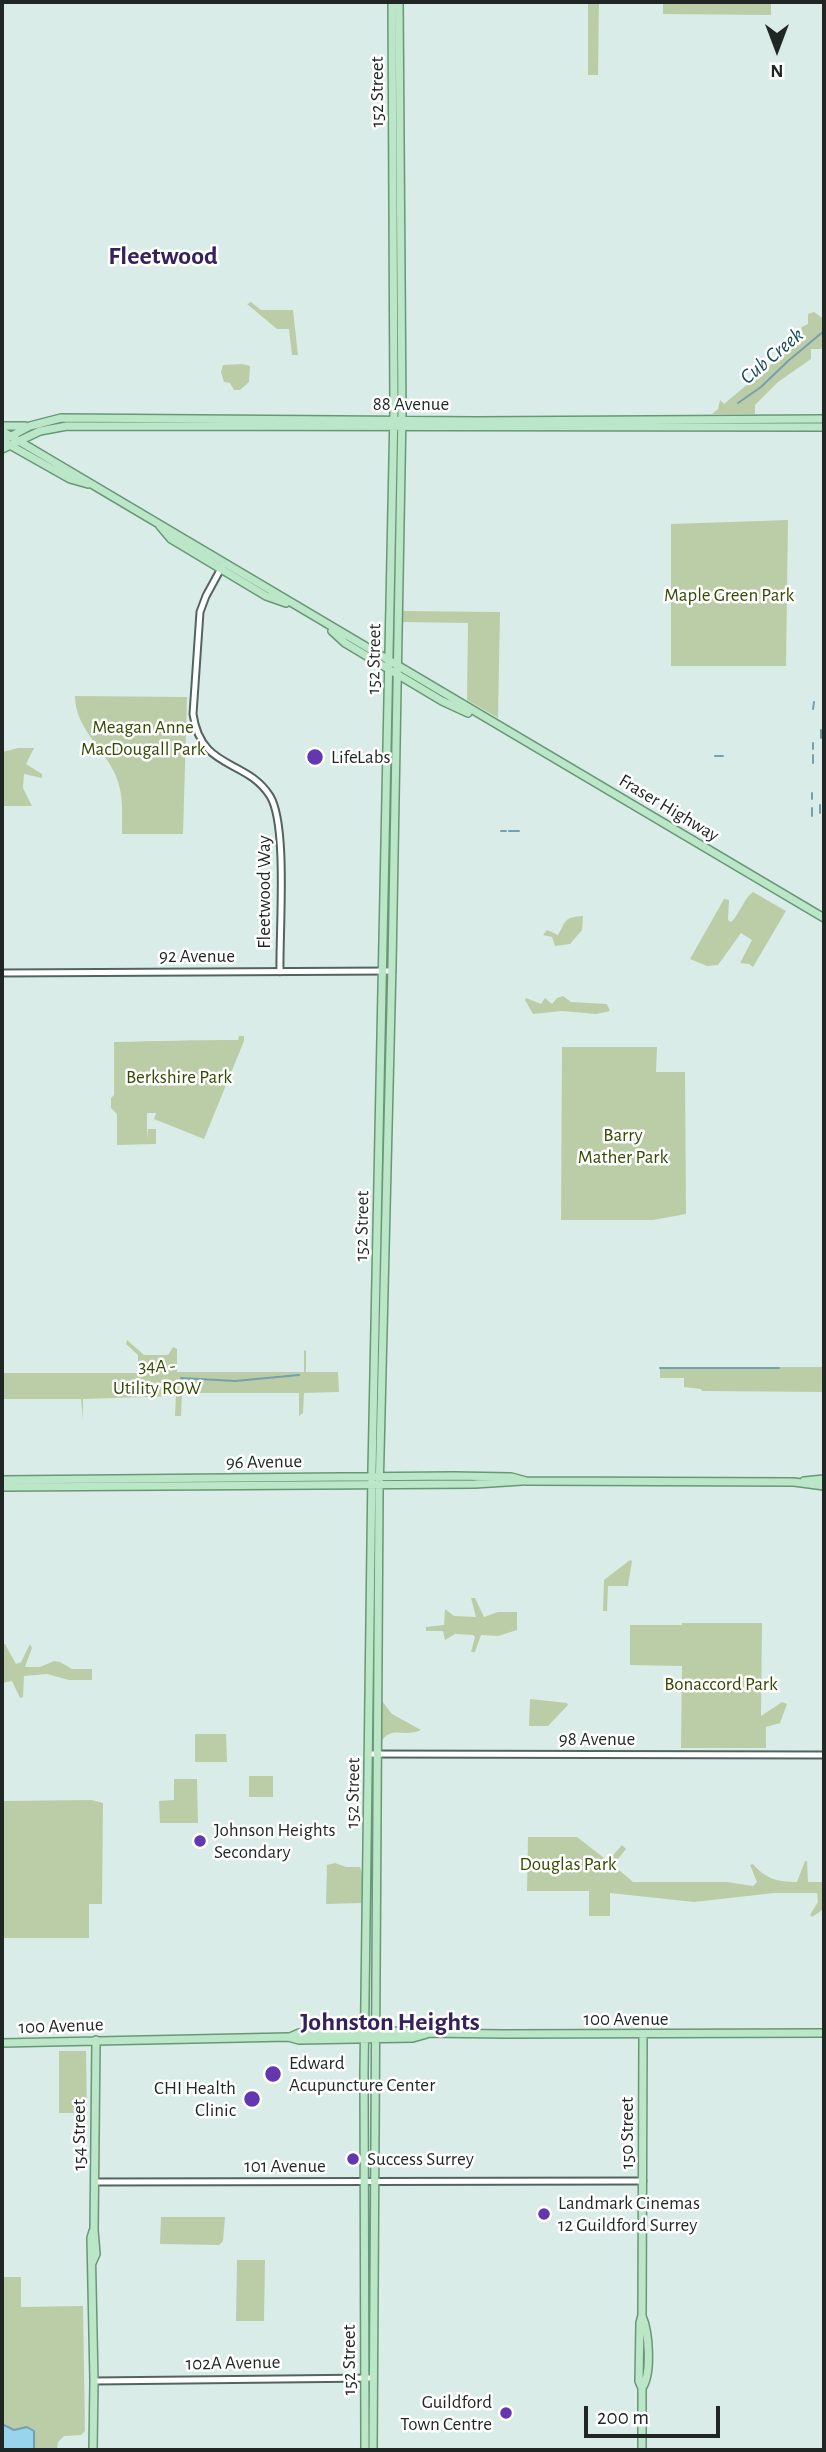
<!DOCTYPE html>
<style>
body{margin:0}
#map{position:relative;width:826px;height:2452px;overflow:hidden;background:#daece7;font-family:"Alegreya Sans",sans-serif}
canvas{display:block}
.frame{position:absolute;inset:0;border:4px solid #1f2624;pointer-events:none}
.north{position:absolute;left:742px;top:14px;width:70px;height:70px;-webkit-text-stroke:5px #fff;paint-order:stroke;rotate:180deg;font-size:19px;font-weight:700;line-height:28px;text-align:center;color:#1f2624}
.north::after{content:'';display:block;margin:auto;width:24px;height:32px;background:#1f2624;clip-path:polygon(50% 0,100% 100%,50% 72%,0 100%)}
.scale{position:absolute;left:584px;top:2406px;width:136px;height:32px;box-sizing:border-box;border:4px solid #1f2624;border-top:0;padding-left:9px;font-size:21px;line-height:24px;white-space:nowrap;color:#1f2624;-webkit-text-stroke:5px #fff;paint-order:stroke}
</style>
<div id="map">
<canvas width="826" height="2452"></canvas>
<div class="frame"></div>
<div class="north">N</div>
<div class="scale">200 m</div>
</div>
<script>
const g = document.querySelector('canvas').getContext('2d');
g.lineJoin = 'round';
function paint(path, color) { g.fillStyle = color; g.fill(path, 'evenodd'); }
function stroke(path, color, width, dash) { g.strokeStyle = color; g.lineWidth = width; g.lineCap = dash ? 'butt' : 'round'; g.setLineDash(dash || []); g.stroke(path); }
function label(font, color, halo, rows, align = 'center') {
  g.font = font + ' "Alegreya Sans",sans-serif'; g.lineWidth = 5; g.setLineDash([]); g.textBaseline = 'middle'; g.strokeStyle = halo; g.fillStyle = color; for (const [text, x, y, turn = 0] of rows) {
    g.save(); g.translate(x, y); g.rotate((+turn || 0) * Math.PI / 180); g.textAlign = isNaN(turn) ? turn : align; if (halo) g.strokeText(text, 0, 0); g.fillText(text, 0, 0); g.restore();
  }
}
const green = new Path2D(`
 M588,2H599L598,75H588Z
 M663,2H771V15L663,14Z
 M251,302L261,310H293L298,355H292L289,329H277L247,304Z
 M814,312L824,319V344L821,349H811V359L778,382L755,405V414H712L718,409L720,400L724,404L780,357L781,344L790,339L795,332H800L802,327L808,324V314Z
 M242,364L250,366L249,382L240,390H234L230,383L224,382L221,372L223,365Z
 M788,520L786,666H671V524Z
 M403,611L500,612L498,718L467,700L468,623L403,622Z
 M75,696L187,697L183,834H122C122,813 124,793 115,774C103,747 75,728 75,696Z
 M18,748H34L26,764L42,774V778L24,774L23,788L32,806H2V752Z
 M753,892L786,911L753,967L749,964L740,963L752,940L741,933L718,965L707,966L690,959L724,899L729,900L728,920L731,922C740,914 744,898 753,892Z
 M583,916L582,930L570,944L555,946L552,937L543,935L547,930L558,935C566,921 564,917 583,916Z
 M563,996L571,1002L607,1004L610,1011L596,1014L562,1011L533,1014L525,1000L526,998L541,1004L545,998L552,1004L557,998Z
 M239,1036H244V1041L204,1139L154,1119L156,1113H147V1139L148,1129H156V1144L117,1145V1114L111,1108V1098L114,1095V1042C157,1041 196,1040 238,1040Z
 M562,1047H657L656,1072H685L686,1214L653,1220H561Z
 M127,1340L144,1355H168L173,1347L177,1349V1372H304V1350L306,1351V1372H338L339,1392L304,1393L303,1413L299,1416V1393H182L181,1416H175L176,1396L83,1399V1420L81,1399H2V1373H138V1355L126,1344Z
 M660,1367H824V1392L702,1391L701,1389L684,1387V1378H660Z
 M630,1560L632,1561L628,1586H608L607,1611H603L604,1580Z
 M471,1598H475L484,1617L498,1612H517V1630L498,1636L481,1635L475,1652H471L475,1637L473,1635L455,1634L445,1640L443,1631H426V1627L444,1625L445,1609L454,1616L476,1617Z
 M682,1623H762L761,1716L782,1702L787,1704L780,1723L766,1727V1748H681L682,1666L630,1665V1625H682Z
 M2,1644H5L16,1664L21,1662L30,1644L32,1648L25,1667H40L54,1661L60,1662L72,1669H92V1680H69L47,1674L24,1676L23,1697L20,1698L12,1681L2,1683Z
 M530,1699L567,1703L568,1705L548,1726H529Z
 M382,1701L392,1714L421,1730C403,1738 392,1725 381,1742Z
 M195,1734H226L227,1762H195Z
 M249,1776H273V1797H249Z
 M174,1779H197L198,1823H160L159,1801L174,1800Z
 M92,1800L103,1803L102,1904H89V1938H2V1801Z
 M528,1837H577L608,1861L622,1845L626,1849L613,1865L633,1882H727L753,1886L757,1882L750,1865L753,1864C766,1879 777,1882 797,1882L805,1861H807L808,1882H824V1909L812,1917L810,1915L818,1902L817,1893H774L694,1902L610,1893V1916H589V1891H527Z
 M335,1863L346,1867H360C364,1878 366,1892 361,1903L326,1904L327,1865Z
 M59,2051H86L87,2113H59Z
 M161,2217H225L223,2241L219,2245L160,2244Z
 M237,2260H265L264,2321H236Z
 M2,2277H21V2307L83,2306L85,2431L81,2435L64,2436L58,2442L57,2450H2Z`);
const water = new Path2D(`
 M2,2424L14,2430L27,2427L34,2431V2450H2Z`);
const stream = new Path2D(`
 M738,403L761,387L788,361L824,331
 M813,709L814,702
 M821,738V730
 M813,749V743
 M715,756H723
 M813,763V755
 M812,799V793
 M820,813V805
 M812,816V808
 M501,831H506
 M509,831H519
 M660,1368H779
 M181,1378L235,1381L299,1375`);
const minor = new Path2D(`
 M224,563L206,596L200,612L193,714C201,771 246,758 270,796C288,825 279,933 280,972
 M2,973L392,971
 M369,1754L824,1755
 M95,2182L643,2181
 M94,2381L373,2378`);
const major = new Path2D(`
 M2,426H25
 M2,431L824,918
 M2,441L30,426L61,418L476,421L824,419
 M8,444L70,479L88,484
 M2,449L40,431L67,426L824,427
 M160,526L171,539L266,596L286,603
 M332,631L345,643L442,701L468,713
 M2,1480L454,1476L511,1477L526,1481L794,1482L824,1486
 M804,1481L824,1479
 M2,1487L475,1484L522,1481
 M290,2037L299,2033L410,2031L424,2033L504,2034L824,2033
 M2,2043L288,2037L299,2040L413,2038L427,2034
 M92,2263L96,2254L94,2230L96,2040
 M642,2388C652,2374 649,2332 642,2316
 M93,2450L94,2381L91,2238L93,2231
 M365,2450L364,2072L372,1470L394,411L392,2
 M373,2450L379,1493L392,965L402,413L399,2
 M642,2450V2388L639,2381L640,2323L642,2315L643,2035`);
const markers = [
 [315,757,9,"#6337af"],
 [200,1841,7,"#6337af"],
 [273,2074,9,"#6337af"],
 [252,2099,9,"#6337af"],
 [353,2159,7,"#6337af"],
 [544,2214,7,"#6337af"],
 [506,2413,7,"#6337af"]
];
const streetNames = [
 ["152 Street",377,92,-90],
 ["88 Avenue",411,404],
 ["152 Street",374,659,-89],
 ["Fraser Highway",669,808,31],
 ["Fleetwood Way",264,892,-90],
 ["92 Avenue",197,956],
 ["152 Street",362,1226,-89],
 ["96 Avenue",264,1462,-1],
 ["98 Avenue",597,1739],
 ["152 Street",353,1793,-89],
 ["100 Avenue",626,2019],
 ["100 Avenue",61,2026,-2],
 ["150 Street",627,2133,-90],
 ["154 Street",79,2135,-90],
 ["101 Avenue",285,2166],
 ["152 Street",349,2360,-90],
 ["102A Avenue",233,2363,-1]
];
const parkNames = [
 ["Maple Green Park",729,595],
 ["Meagan Anne",143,727],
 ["MacDougall Park",143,749],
 ["Berkshire Park",179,1077],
 ["Barry",623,1135],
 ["Mather Park",623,1157],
 ["34A -",157,1366],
 ["Utility ROW",157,1388],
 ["Bonaccord Park",721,1684],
 ["Douglas Park",568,1864]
];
const poiNames = [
 ["LifeLabs",331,757],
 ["Johnson Heights",214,1830],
 ["Secondary",214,1852],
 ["Edward",289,2063],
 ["Acupuncture Center",289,2085],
 ["CHI Health",236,2088,"right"],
 ["Clinic",236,2110,"right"],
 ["Success Surrey",367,2159],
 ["Landmark Cinemas",558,2203],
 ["12 Guildford Surrey",558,2225],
 ["Guildford",492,2402,"right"],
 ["Town Centre",492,2424,"right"]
];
const waterNames = [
 ["Cub Creek",772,356,-40]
];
const districtNames = [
 ["Fleetwood",163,256],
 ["Johnston Heights",390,2022]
];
paint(green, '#bbcda7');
paint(water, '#98d4eb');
stroke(water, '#74a0af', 2);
stroke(stream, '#74a0af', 2);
stroke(minor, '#53645f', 9);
stroke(major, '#679876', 10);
stroke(minor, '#fff', 5);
stroke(major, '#bbe6c7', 7);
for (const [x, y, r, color] of markers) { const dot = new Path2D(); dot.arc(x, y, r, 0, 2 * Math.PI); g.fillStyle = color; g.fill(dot); stroke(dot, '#fff', 2.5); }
label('19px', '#1f2624', '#fff', streetNames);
label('19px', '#324b02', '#fff', parkNames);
label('19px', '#1f2624', '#fff', poiNames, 'left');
label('italic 21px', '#164959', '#fff', waterNames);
label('bold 26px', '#35225d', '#fff', districtNames);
</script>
